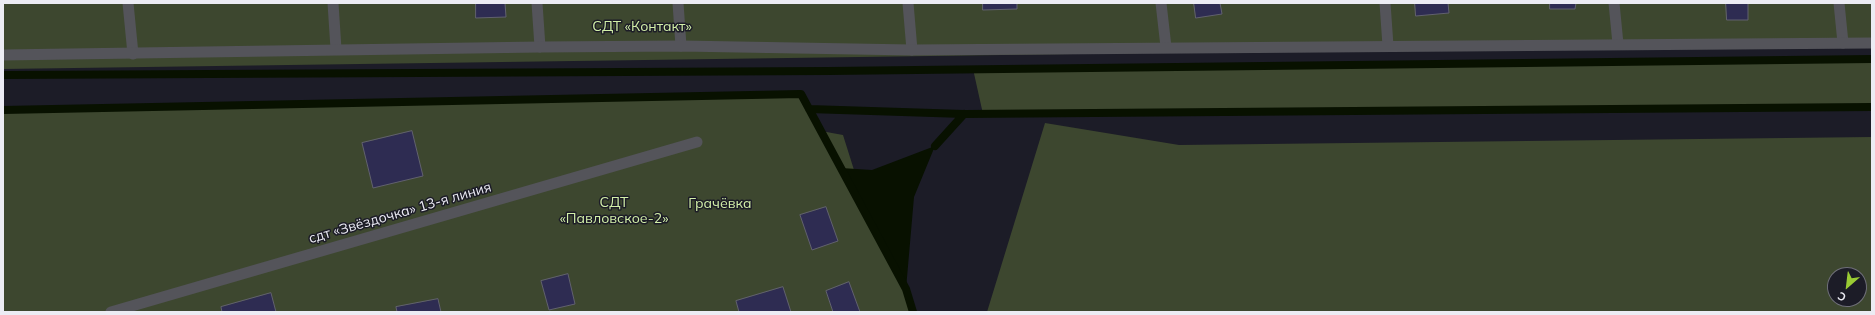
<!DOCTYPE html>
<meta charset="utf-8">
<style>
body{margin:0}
#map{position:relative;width:1875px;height:315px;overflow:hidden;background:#1c1c27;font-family:Mulish,sans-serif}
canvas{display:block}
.frame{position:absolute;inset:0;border:4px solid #ececf4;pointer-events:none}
.north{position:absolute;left:1827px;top:267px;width:40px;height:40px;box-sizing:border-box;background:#1c1c27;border:1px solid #6f6f79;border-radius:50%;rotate:208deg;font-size:11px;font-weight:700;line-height:16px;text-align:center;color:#ececf4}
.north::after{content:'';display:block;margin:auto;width:14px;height:18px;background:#9acb34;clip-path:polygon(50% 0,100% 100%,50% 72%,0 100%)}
</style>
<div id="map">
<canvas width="1875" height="315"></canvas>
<div class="frame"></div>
<div class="north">С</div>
</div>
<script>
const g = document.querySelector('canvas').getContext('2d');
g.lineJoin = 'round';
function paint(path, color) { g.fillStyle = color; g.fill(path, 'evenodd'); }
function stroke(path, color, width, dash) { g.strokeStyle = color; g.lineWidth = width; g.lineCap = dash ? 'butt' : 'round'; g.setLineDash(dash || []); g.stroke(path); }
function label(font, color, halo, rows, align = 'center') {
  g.font = font + ' Mulish,sans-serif'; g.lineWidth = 3; g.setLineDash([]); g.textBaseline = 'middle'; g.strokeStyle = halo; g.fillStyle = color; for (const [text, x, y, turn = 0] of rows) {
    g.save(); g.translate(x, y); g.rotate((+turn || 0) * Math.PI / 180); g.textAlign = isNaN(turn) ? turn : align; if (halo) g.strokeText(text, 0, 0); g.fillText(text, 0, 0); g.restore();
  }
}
const green = new Path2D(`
 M3,3H1872V45L1574,47L3,69Z
 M1872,59V107L983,114L973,69Z
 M801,94L821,131L843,135L871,224L906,289L913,312H3V110Z
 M1045,123L1179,145L1872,137V312H987ZM1835,275H1859V299H1835Z`);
const water = new Path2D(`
 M935,146L914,197L906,289L841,168L872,170Z`);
const stream = new Path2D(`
 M3,75L829,71L1872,59
 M809,109L964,114L1872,107
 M3,110L801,94L906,289L913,312
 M935,146L964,114`);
const building = new Path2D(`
 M476,3H505L506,17L476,18Z
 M983,3H1017V9L983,10Z
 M1194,3H1220L1222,14L1196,18Z
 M1415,3H1448L1449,13L1416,16Z
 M1550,3H1576L1575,9H1550Z
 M1726,3H1748V20H1727Z
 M412,131L423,176L373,188L362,143Z
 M826,207L838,241L812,250L800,215Z
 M568,274L575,304L549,310L541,281Z
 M849,282L860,312H833L826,291Z
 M783,287L791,312H739L736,301Z
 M271,293L276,312H222L221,307Z
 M438,299L441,312H397L396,307Z`);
const service = new Path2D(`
 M128,3L133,54
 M333,3L336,49
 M537,3L540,47
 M678,3L681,46
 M908,3L912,50
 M1161,3L1166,47
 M1385,3L1388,46
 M1614,3L1618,44
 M1839,3L1843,43
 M111,312L697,142`);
const minor = new Path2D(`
 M3,55L540,47L681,46L912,50L1872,43`);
const parkNames = [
 ["СДТ «Контакт»",642,27],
 ["СДТ",614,203],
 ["«Павловское-2»",614,219],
 ["Грачёвка",720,204]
];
const streetNames = [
 ["сдт «Звёздочка» 13-я линия",400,213,-16]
];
paint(green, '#3d472f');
paint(water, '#081100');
stroke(stream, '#081100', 8);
paint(building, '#2e2c52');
stroke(building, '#61616e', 1);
stroke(service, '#54545a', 11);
stroke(minor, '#54545a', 11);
label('14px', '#d3f0a9', '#1c1c27', parkNames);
label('14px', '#ececf4', '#1c1c27', streetNames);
</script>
